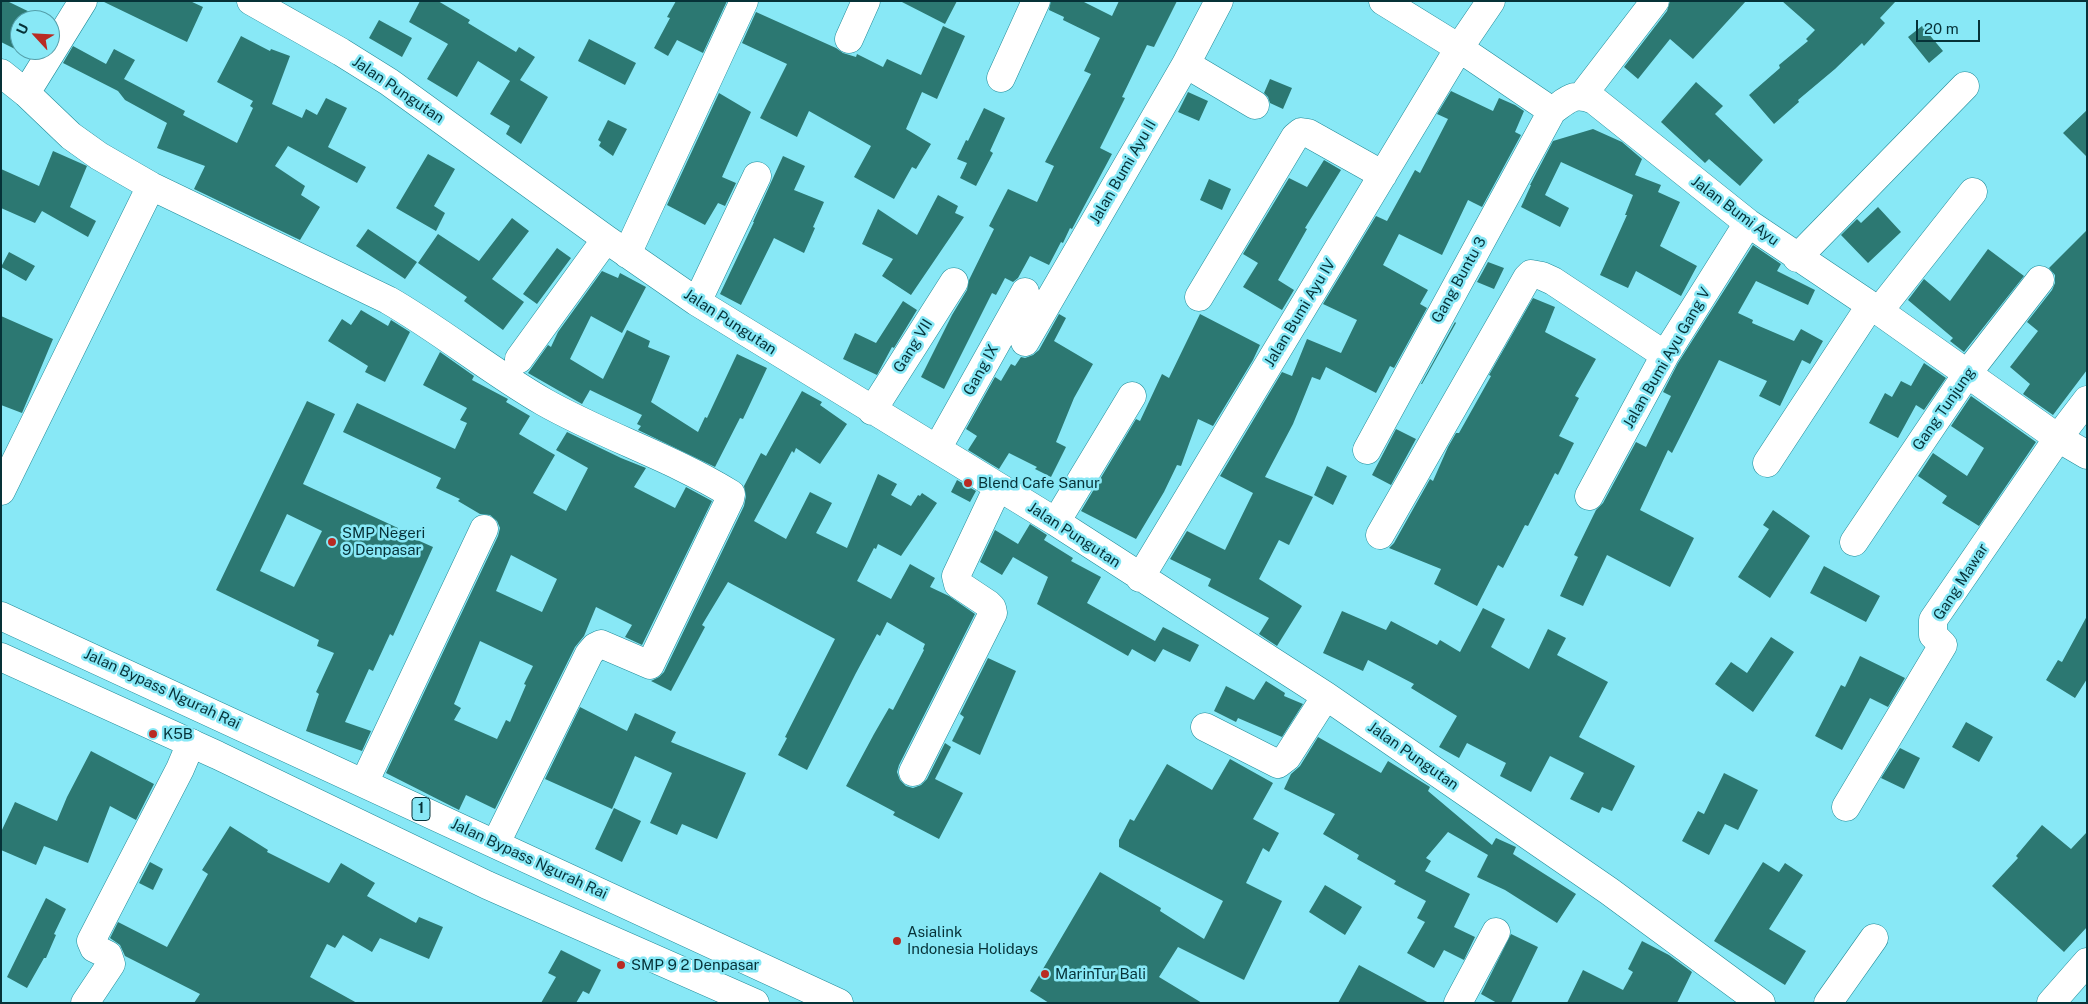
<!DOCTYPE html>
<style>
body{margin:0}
#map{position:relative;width:2088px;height:1004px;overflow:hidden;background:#88e8f6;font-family:"Public Sans",sans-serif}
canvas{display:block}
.frame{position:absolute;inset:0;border:2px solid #063238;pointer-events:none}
.north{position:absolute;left:10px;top:10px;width:50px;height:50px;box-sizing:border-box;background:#88e8f6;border:1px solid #549faa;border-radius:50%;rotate:295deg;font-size:14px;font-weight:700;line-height:20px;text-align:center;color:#063238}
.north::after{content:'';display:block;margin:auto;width:18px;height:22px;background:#b92b23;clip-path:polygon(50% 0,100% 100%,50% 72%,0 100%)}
.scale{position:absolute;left:1916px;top:20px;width:64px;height:22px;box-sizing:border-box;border:2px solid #063238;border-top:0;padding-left:6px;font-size:15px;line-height:18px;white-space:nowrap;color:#063238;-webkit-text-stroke:4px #88e8f6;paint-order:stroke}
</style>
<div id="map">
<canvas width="2088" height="1004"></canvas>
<div class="frame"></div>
<div class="north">U</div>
<div class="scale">20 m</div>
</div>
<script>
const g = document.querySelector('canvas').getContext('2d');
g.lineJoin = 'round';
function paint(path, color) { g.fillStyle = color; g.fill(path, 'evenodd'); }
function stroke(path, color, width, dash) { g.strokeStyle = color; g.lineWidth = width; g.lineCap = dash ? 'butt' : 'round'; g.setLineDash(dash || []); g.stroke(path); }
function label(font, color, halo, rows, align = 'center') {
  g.font = font + ' "Public Sans",sans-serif'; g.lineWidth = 5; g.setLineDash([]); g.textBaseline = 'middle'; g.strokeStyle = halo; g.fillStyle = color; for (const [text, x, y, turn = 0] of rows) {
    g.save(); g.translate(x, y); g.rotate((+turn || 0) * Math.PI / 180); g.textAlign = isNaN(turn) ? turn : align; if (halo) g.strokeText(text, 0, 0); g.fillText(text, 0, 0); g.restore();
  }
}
const building = new Path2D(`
 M1,1H7L38,16L36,20H20L21,52L1,42Z
 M102,1H190L203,7L187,42Z
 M420,1H438L470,20L468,23L516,52L519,47L535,57L520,80L548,97L521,144L506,134L510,126L490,114L510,81L478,61L457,97L427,79L448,44L409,22Z
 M676,1H727L703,53L677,40L668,56L654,48L670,18L667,17Z
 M900,1H957L945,24Z
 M1051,1H1082L1112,16L1119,1H1177L1154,47L1147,45L1122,97L1125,98L1100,148L1112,154L1072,229L1070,228L1063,243L1061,242L1049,265L1030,256L1018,278L1013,282L1005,278L996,295L992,293L944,389L921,377L952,315L967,290L969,280L994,229L989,226L1008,189L1037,202L1054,166L1045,162L1091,74L1084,71L1100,38L1063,20L1064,17L1049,10Z
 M1670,1H1746L1693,59L1670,39L1638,79L1624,67L1667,11Z
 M1782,1H1896L1880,18L1885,23L1864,46L1862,43L1835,69L1798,100L1799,102L1774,124L1749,95L1780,68L1779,65L1808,41L1806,39L1815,30Z
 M756,12L836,48L843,53L856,57L857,54L883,67L887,59L921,75L943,26L965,36L937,99L922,92L906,129L931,144L916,169L912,167L894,199L854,177L871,146L809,111L797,137L760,118L787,64L742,43Z
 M379,20L412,38L402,57L369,38Z
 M1922,26L1943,51L1929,63L1908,37Z
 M241,36L270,51L271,49L290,56L272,104L302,118L306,109L317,115L326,98L347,108L328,147L366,167L357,183L288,146L275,166L305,186L301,195L320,207L300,240L194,189L205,166L157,148L167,123L125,100L118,91L63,63L73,46L106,64L114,49L135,60L124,79L185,111L183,115L237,143L253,108L250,106L253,101L217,82Z
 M589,39L636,63L625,85L578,61Z
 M1270,79L1292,88L1283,109L1270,103L1268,97L1264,93Z
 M1696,82L1723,106L1715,114L1763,160L1740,186L1709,159L1705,163L1661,122Z
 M1451,91L1493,111L1499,98L1515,105L1524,111L1515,132L1521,135L1482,207L1468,200L1442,255L1399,234L1383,265L1428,290L1420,304L1427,308L1394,368L1390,366L1376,393L1326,367L1320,380L1312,377L1293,424L1265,477L1313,497L1289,545L1279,540L1259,579L1302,606L1277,646L1259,634L1269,618L1208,586L1211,579L1170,559L1187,531L1225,550L1253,493L1220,476L1282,372L1292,376L1307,339L1341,353L1357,320L1323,304L1376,216L1387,221L1415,170L1420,173L1448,119L1437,114Z
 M1188,92L1208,101L1199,121L1178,112Z
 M719,93L751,112L722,177L736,183L725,206L718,203L705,225L667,205Z
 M984,108L1005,118L990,151L993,153L976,186L960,178L967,163L957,159L966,140L968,141Z
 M2087,110V157L2063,133Z
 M608,120L627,129L613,156L599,146L601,142L598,140Z
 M1593,129L1622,142L1642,159L1635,175L1661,185L1658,192L1680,202L1660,246L1697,266L1681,296L1636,271L1628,288L1600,275L1627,215H1625L1633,195L1561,162L1545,195L1569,208L1560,227L1521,207L1531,185H1530L1553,141Z
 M53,151L87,166L70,207L96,221L88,237L42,211L35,223L1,208V169L39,186Z
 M428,154L455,169L434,206L445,213L436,231L396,208Z
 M783,156L805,166L794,190L824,202L813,227L815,228L804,253L774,238L741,305L720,294L754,222H753Z
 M1324,160L1341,170L1305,228L1307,229L1278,280L1294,290L1282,310L1243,287L1258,263L1243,254L1289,178L1307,187Z
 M1209,179L1231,189L1222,210L1200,200Z
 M938,195L958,206L955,213L964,217L911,295L882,276L893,259L862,244L878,209L917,235Z
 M1878,207L1901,232L1868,263L1841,235L1857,219L1861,223Z
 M512,218L529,231L492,279L524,302L503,330L464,301L467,297L418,263L438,234L479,261Z
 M368,229L417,262L405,279L356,246Z
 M2087,230V370L2053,415L2023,394L2030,384L2010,367L2038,331L2027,322L2052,290L2055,283V275L2049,268Z
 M1753,245L1781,264L1777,271L1815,290L1808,305L1756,281L1738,313L1753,320L1752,323L1794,341L1801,329L1823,341L1810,364L1802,360L1780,406L1759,396L1767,381L1719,360L1672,453L1668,450L1640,510L1694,538L1670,587L1607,555L1583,606L1560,596L1578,557L1574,555L1596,510L1603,503L1636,442L1646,447L1671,396L1663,392L1678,363Z
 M557,248L571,258L537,304L523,294Z
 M1988,249L2024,276L1964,352L1950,341L1953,338L1908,300L1924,279L1950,301Z
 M9,252L35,266L26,281L1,267Z
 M1488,262L1504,268L1494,289L1477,282Z
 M602,271L618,278L620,273L646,287L622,333L591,316L570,359L603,379L627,330L650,341L648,347L670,356L651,402L698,432L705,417L707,418L737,354L767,368L743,419L740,418L715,467L638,430L641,426L637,424L642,415L590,390L582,404L528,373L548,345L551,347L558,332Z
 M1533,298L1555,307L1545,332L1596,359L1575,396L1579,398L1559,436L1574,443L1558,475L1555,473L1528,526L1525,525L1503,568L1498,565L1477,606L1434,584L1441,569L1389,548L1394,543L1430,479L1433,481L1448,447L1456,433H1459L1491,376L1489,375Z
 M903,301L917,310L894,348L892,347L877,375L843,359L855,333L876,343Z
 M361,310L388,326L391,320L410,332L385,382L365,372L368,366L328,341L342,319L351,325Z
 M1059,314L1066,318L1054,341L1093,364L1074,398L1056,442L1066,447L1051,477L1035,469L1037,467L1009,453L999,469L968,450L977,436L966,429L995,377L1001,381L1011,364L1015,366L1021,357L1025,358L1033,355L1039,350Z
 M1200,314L1260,345L1253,360L1213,426L1198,419L1181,466L1177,465L1164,492L1136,539L1081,511L1136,419L1140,421L1162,374L1169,378Z
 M1,316L53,339L22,413L1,405Z
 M1455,322L1456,323L1422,384H1421Z
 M440,352L474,376L472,380L508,399L506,402L530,416L519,434L555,455L533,493L566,511L588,468L556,450L567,432L621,458L646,468L634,487L675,508L686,487L712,501L642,645L625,637L632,625L596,607L584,636L575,647L495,809L466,795L459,810L386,773L498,536L500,528L497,521L490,515L480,514L458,501L460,499L436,488L441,478L343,432L357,403L455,449L467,423L460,420L467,408L423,385ZM511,555L557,579L542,612L496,591ZM480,641L533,666L524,684L526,685L510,722L506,720L497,739L454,720L461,708L454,704Z
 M1924,363L1946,378L1924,410L1916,405L1898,438L1869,423L1885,393L1892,397L1901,381L1911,386Z
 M802,391L822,402L820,405L847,424L820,464L796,448L794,453L792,451L754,521L786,539L810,492L832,503L816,533L847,548L878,474L897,484L891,495L911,506L918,495L920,496L922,493L937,503L901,556L878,544L876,549L874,548L857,581L891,599L910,564L935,578L930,587L949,596L975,614L899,765L897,772L900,780L906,786L913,788L921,785L927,779L945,743L951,747L935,779L963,793L939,839L893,815L895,812L846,786L874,734L889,708L893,710L924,650L923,649L925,644L887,622L880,636L877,634L856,673L807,770L778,755L787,738L785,737L835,639L728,582L702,625L705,627L671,691L651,681L659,677L664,672L744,506L746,496L744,486L761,453L766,456Z
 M1971,396L2036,442L1979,526L1942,503L1947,496L1918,476L1933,453L1967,476L1984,448L1951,426Z
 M307,401L335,414L303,484L398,528L397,531L433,547L393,636L390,634L373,671L369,669L345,722L371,731L362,751L306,731L319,694L316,692L334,653L317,646L319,640L216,590ZM287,514L322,531L294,587L260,571Z
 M1396,429L1416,439L1391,485L1372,475Z
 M1327,466L1347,476L1333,505L1314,495Z
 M957,480L976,491L970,502L951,492Z
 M1773,510L1810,536L1770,598L1738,577L1769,529L1763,525Z
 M1030,524L1047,535L1044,540L1073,558L1071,561L1101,577L1087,603L1155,641L1163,627L1199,645L1190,662L1163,649L1155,662L1132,649L1128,656L1037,604L1048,577L1013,557L1002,575L980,562L995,530L1018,544Z
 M1824,566L1880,596L1866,622L1810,593Z
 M1483,608L1505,619L1491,647L1529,669L1548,629L1566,638L1557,655L1608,682L1579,737L1635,766L1612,811L1602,807L1599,813L1570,799L1584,773L1550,756L1531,792L1500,776L1506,763L1467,743L1459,758L1439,747L1457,716L1411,688L1414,684L1368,660L1363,671L1323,653L1342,611L1386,630L1391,621L1437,645L1440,640L1460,652Z
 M2087,616V679L2075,698L2046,680L2058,660L2062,662Z
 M1771,637L1794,652L1753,712L1715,684L1731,662L1747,673Z
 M1860,656L1905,678L1888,707L1870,698L1842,750L1815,736L1841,685L1845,687Z
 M988,658L1016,671L980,755L952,741L964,717L960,714Z
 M1266,681L1285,693L1284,696L1303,704L1282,737L1238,718L1236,722L1214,711L1226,686L1254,700Z
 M580,707L627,731L635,713L676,732L671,742L746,773L717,839L682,824L677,835L650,823L672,773L635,756L612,809L545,779Z
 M1966,722L1993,737L1979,762L1952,747Z
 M1318,737L1381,773L1388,761L1430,787L1428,791L1492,845L1496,838L1516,847L1513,854L1576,894L1557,923L1505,890L1477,877L1488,855L1448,832L1426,858L1431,861L1425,871L1470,894L1454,927L1475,937L1464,960L1444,950L1434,968L1407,953L1425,922L1417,918L1426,901L1394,884L1396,881L1357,859L1359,855L1323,834L1335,814L1284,789L1291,774L1300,766Z
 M1900,748L1920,758L1904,789L1881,778Z
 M91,751L154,784L136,820L110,806L88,863L44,846L36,865L1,850V832L15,802L57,821L67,797Z
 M1230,759L1273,783L1253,819L1279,833L1269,852L1263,848L1246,883L1282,901L1244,980L1178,947L1159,977L1202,1003H1049L1030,991L1100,872L1161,908L1160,911L1204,939L1223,901L1119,847V840L1130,819L1134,821L1167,764L1212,790Z
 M1724,773L1758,790L1738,830L1725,824L1709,855L1682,841L1698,811L1704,814Z
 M614,808L641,821L622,862L595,849Z
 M2042,825L2071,849L2087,832V927L2064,952L1992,886L2018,858L2016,856Z
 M230,826L268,850L267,852L329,883L341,863L375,883L367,896L416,923L419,917L443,927L429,959L380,938L372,952L343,935L335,948L327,944L310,977L357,1003H194L200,994L125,956L120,945L110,938L118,922L167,947L208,874L202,870Z
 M150,862L163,869L153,890L139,883Z
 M1763,862L1779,872L1785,863L1803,875L1769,929L1806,951L1785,985L1714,941Z
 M1325,885L1362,907L1345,935L1309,912Z
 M46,898L66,909L54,934L56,935L46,958H44L27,988L7,977Z
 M1511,934L1538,947L1511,1003H1497L1481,994Z
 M1642,941L1669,955L1692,972L1677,1003H1567L1583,970L1623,990L1633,972L1628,969Z
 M561,950L601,970L589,994L583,991L576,1003H541L556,977L548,973Z
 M1359,965L1385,979L1429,1003H1338Z`);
const minor = new Path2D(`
 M251,1L341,52L389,82L606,239L697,302L1056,522L1326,696L1609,891L1761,1003
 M1383,1L1459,48L1552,111C1569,99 1573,92 1594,100L1748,223L1879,311L2058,438L2087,455
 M849,39L866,1
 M1186,64L1255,105
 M1,73L26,93L71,136L99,156L151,186L388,300C442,331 490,371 544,402C604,436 671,457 731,494L730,499L650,665L601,644L595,647L589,654L496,843
 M1001,78L1036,1
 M26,93L83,1
 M1582,96L1655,1
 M627,254L744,1
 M1797,258L1965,86
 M1199,297L1295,137L1301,132L1308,133L1383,175
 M697,302L757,176
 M1879,311L1973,192
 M1025,342L1186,64L1219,1
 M519,359L606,239
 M872,411L954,282
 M937,449L1025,292
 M1367,450L1552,111
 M1767,463L1870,306
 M1,491L151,186
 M1589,496L1665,355L1748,223
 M1056,522L1132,396
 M1380,535L1527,278L1531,274L1542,276L1553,281L1665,355
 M1854,542L1967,374L2040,280
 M1140,578L1459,48L1491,1
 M1205,727L1278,764L1287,757L1326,696
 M913,772L993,613L992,608L988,604L958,584L956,576L998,487
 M364,783L484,529
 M1846,807L1943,645L1933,635V620L2058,438L2087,400
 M85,1003L111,964L108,955L94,948L91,941L180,769L191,743
 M1458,1003L1496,932
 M1828,1003L1874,938
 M2051,1003L2087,962`);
const highway = new Path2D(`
 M1,616L839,1003
 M1,657L217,755L487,885L755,1003`);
const markers = [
 [968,483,5,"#b92b23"],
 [332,542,5,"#b92b23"],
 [153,734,5,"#b92b23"],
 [897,941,5,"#b92b23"],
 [621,965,5,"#b92b23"],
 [1045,974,5,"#b92b23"]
];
const shields = [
 [421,809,18]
];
const shieldNames = [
 ["1",421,809]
];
const streetNames = [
 ["Jalan Pungutan",398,90,34],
 ["Jalan Bumi Ayu II",1123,172,-60],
 ["Jalan Bumi Ayu",1735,211,37],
 ["Gang Buntu 3",1459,280,-61],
 ["Jalan Bumi Ayu IV",1300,313,-59],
 ["Jalan Pungutan",730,322,33],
 ["Gang VII",913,346,-58],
 ["Jalan Bumi Ayu Gang V",1667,358,-60],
 ["Gang IX",981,370,-61],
 ["Gang Tunjung",1944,409,-55],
 ["Jalan Pungutan",1074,535,33],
 ["Gang Mawar",1961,582,-57],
 ["Jalan Bypass Ngurah Rai",162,689,25],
 ["Jalan Pungutan",1413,756,35],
 ["Jalan Bypass Ngurah Rai",529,859,25]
];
const poiNames = [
 ["Blend Cafe Sanur",978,483],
 ["SMP Negeri",342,533],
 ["9 Denpasar",342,550],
 ["K5B",163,734],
 ["Asialink",907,932],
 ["Indonesia Holidays",907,949],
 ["SMP 9 2 Denpasar",631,965],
 ["MarinTur Bali",1055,974]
];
paint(building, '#2c7872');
stroke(minor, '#1f8a98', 29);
stroke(highway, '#1f8a98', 29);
stroke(minor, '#fff', 28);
stroke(highway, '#fff', 28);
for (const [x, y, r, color] of markers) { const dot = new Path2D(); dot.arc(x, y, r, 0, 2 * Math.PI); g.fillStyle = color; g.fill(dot); stroke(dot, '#88e8f6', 2); }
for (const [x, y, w] of shields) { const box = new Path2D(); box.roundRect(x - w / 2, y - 11.5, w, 23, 4); g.fillStyle = '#88e8f6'; g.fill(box); stroke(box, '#063238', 1); }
label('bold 14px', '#063238', null, shieldNames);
label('15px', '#063238', '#88e8f6', streetNames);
label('15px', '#063238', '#88e8f6', poiNames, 'left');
</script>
